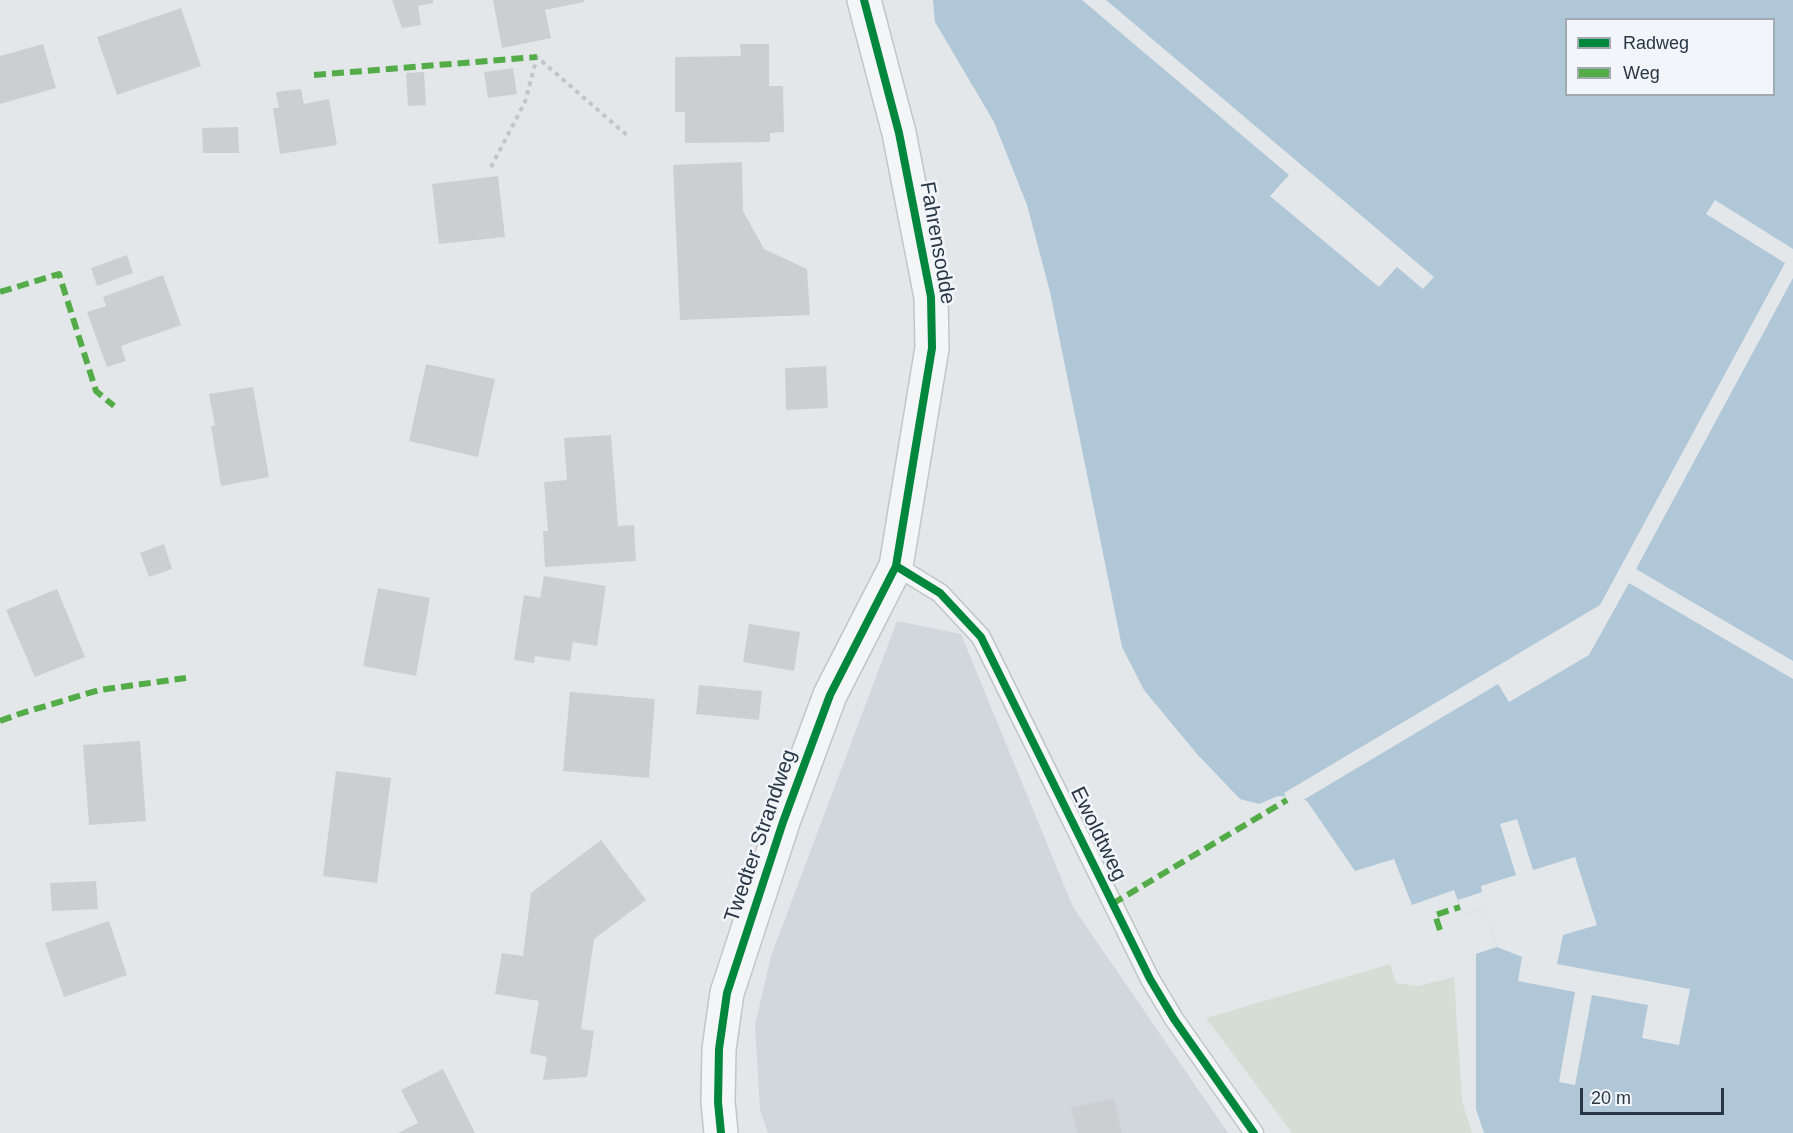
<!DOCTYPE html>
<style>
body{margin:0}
#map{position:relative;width:1793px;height:1133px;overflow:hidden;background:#e4e7ea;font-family:Arial,sans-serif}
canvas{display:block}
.legend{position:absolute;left:1565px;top:18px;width:210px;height:78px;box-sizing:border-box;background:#f2f5f9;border:2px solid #a1a9b1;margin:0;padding:8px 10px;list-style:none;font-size:18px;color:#283646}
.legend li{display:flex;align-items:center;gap:12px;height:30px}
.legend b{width:30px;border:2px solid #a1a9b1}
.scale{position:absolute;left:1580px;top:1088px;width:144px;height:27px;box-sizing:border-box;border:3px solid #283646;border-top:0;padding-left:8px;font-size:18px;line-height:21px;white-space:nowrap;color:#283646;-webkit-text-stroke:4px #f2f5f9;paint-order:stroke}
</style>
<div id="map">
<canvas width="1793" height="1133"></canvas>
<ul class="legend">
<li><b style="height:8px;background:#00873e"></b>Radweg</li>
<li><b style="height:8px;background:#53ac47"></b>Weg</li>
</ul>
<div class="scale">20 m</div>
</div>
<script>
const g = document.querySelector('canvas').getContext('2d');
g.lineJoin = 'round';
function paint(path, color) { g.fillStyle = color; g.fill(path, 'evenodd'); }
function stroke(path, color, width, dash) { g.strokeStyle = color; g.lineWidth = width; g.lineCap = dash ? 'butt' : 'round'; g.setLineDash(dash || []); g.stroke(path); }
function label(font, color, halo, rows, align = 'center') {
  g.font = font + ' Arial,sans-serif'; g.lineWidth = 5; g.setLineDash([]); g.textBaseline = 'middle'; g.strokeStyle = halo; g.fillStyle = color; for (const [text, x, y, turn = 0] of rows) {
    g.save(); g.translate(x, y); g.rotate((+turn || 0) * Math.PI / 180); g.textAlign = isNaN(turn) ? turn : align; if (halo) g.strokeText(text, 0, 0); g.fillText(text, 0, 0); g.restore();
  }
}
const built = new Path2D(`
 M897,621L961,634L1073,907L1228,1133H768L760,1110L755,1025L771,956Z`);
const green = new Path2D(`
 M1390,964L1396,983L1418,986L1454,977L1462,1101L1472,1133H1292L1206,1018Z`);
const water = new Path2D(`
 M933,0H1793V1133H1484L1476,1109V954L1497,947L1485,908L1463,915L1454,890L1412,905L1394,859L1355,871L1307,801L1295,797L1278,796L1259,804L1240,799L1197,754L1144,690L1122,647L1050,292L1027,205L994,122L935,22ZM1566,20H1774V94H1566Z`);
const pier = new Path2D(`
 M1082,0H1106L1434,277L1423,289L1397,267L1379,287L1270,196L1289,175Z
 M1715,200L1793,249V278L1636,569L1793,661V679L1629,583L1589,655L1509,702L1498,684L1300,802L1287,800L1284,793L1600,605L1785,263L1706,214Z
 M1517,819L1533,870L1575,857L1597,925L1563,935L1557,964L1690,989L1679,1045L1642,1038L1648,1005L1592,995L1575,1085L1559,1082L1575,992L1518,981L1522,957L1497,947L1485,908L1463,915L1458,900L1482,892L1481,886L1516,875L1500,824Z`);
const building = new Path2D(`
 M392,0H433V3L418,6L421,25L402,28Z
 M493,0H584V2L545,10L551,38L502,48Z
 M181,8L201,66L117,95L97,37Z
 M43,44L56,88L0,104V56Z
 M740,44H769V86H783L784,132L770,133V142L685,143V112H675V57L741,56Z
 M513,68L517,94L488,98L484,72Z
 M424,72L426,105L408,106L406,73Z
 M301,89L304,104L329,99L337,145L280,154L273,108H279L276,92Z
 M238,127L239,153H203L202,128Z
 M742,162L743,211L764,249L807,269L810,315L680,320L673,165Z
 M498,176L505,237L439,244L432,184Z
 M127,255L133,273L97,286L91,268Z
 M163,275L181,325L121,346L126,361L107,367L87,312L106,306L103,297Z
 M426,364L495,379L478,457L409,441Z
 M826,366L828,408L786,410L785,368Z
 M253,387L269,477L221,486L211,426L215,425L209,394Z
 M611,435L618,526L634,525L636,561L545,567L543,531H548L544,482L567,480L564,438Z
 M164,544L172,569L149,577L140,553Z
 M544,576L606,586L597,646L573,642L570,661L535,656L534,663L514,660L524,595L540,598Z
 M378,588L430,598L416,676L363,666Z
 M57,589L85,657L35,677L6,610Z
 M749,624L800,632L794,671L743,662Z
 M699,685L762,691L759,720L696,714Z
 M570,692L655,699L649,778L563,771Z
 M140,741L146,821L89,825L83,745Z
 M336,771L391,778L377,883L323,876Z
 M601,840L646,900L594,939L581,1029L594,1031L587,1077L543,1080L547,1057L530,1053L539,1001L495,994L502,953L523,956L531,893Z
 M96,881L98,909L52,911L50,883Z
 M109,921L127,975L64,997L45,943Z
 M443,1069L475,1133H398L418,1123L401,1090Z
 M1114,1098L1122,1133H1078L1071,1108Z`);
const path = new Path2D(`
 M491,167L525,102L537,57L629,137`);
const service = new Path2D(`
 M896,566L940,593L981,637L1150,979L1174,1019L1254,1133`);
const minor = new Path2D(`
 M721,1133L718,1102L719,1049L727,993L783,822L830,695L896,566L932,348L931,297L899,133L864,0`);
const quiet = new Path2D(`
 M314,75L537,57
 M0,292L59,274L96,391L114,406
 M0,721L19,714L99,690L186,678
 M1112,904L1287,800
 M1440,930L1435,915L1460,907`);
const cycleway = new Path2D(`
 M896,566L940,593L981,637L1150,979L1174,1019L1254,1133
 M721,1133L718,1102L719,1049L727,993L783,822L830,695L896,566L932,348L931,297L899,133L864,0`);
const streetNames = [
 ["Fahrensodde",937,243,80],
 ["Ewoldtweg",1098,834,64],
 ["Twedter Strandweg",761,836,-71]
];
paint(built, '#d2d7dd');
paint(green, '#d5ded4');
paint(water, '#b0c7d8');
paint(pier, '#e4e7ea');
paint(building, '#cccfd2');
stroke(service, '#c2c5c8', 21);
stroke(minor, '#c2c5c8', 36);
stroke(path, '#c2c6ca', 4, [4.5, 4.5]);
stroke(service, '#f3f5f6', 18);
stroke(minor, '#f3f5f6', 33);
stroke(quiet, '#53ac47', 6, [12, 6]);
stroke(cycleway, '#00873e', 8);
label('21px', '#283646', '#f2f5f9', streetNames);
</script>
